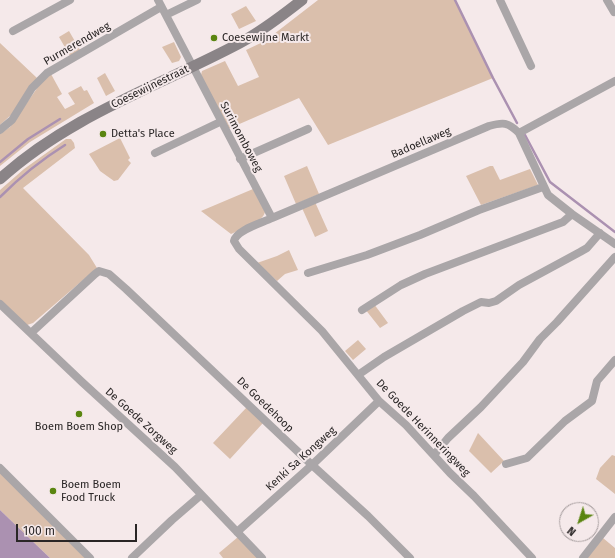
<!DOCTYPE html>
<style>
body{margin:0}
#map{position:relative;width:615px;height:558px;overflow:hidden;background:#f5e9ea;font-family:"Fira Sans",sans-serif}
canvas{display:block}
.north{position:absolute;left:559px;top:502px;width:40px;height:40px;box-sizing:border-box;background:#f5e9ea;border:1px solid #a49b9c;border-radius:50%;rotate:219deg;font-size:11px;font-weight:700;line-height:16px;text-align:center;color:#2a2626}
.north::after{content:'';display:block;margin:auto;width:14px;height:18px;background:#5a8510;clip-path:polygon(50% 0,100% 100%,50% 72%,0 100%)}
.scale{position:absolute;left:16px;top:524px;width:121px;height:18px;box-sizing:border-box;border:2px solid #2a2626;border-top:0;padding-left:5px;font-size:12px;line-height:14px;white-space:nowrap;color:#2a2626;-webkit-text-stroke:3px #f5e9ea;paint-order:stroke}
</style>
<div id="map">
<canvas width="615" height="558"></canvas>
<div class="north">N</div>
<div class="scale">100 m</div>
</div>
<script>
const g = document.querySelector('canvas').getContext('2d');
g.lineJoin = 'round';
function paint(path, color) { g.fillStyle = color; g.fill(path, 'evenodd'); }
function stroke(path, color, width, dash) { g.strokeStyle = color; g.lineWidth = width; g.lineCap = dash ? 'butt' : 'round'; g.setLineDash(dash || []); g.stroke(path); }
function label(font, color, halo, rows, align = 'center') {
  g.font = font + ' "Fira Sans",sans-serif'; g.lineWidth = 4; g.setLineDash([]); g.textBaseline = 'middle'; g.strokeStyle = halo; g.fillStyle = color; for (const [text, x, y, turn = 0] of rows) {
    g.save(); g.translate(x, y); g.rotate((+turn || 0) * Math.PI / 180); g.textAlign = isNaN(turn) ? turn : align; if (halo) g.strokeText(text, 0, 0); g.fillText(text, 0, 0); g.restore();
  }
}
const green = new Path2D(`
 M318,0H455L493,78L328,145L299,98L228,129L201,75L202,71L225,61L238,86L259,77L246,50L265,41Z
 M246,6L256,21L239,29L231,14Z
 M69,31L80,50L70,56L59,37Z
 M174,42L181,57L179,61L172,63L162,47Z
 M0,43L37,78L12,114L0,125Z
 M105,73L115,91L106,96L97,78Z
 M51,74L62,94L57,97L65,109L75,104L68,93L81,86L84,91L87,90L94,103L30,142L0,166V134L10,127L40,84Z
 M120,138L130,158L128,160L131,163L118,180L114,181L100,171L89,154Z
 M66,139H71L74,143L75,148L23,188L89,255L97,268L33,323L27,325L0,302V190L24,169Z
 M307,166L319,194L296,204L284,176Z
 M490,166H493L500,180L530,169L538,185L481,205L466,176Z
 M253,189L265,212C263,222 240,230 231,234L201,211Z
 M315,202L328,231L315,237L302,208Z
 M289,250L298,270L285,274L277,281L257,263L277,256Z
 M374,304L388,323L380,328L365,309Z
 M358,340L366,349L353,360L345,351Z
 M247,407L263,423L230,459L213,443Z
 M478,433L504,461L491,473L469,451Z
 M612,455L615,456V494L596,479L600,468Z
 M0,472L85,558H50L0,510Z
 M238,537L258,558H223L219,553Z
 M603,538L615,548V558H587Z`);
const water = new Path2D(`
 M0,510L50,558H0Z`);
const stream = new Path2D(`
 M455,0L493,78L517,123
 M525,135L550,182L615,232
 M0,162L28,139L60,119
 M0,197C20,177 41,160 65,145`);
const street = new Path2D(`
 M158,0L272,218
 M500,0L531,66
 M607,0L614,12
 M166,15L197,0
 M13,31L70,0
 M0,130L12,120L32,88L47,73L161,7
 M519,133L548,195L572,214L615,244
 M155,153L220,122
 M240,159L308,129
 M308,273L367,255L420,235L479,210L543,187
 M0,304L82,382L175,467L262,558
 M362,310L401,285L425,274L563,222L572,214
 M31,333L95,274L99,271L109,274L126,289L312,465L368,516L410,558
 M358,375L384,357L463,311L481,302L489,303L496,301L519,285L580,252L587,248L600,233
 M434,455L448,438L481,407L523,362L540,339L557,322L615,257
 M506,464L527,458L565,421L592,401L597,381L615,360
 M0,468L90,558
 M237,532L312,465L379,401
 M132,558L172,520L201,495
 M532,558L474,496L450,473L406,425L379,401L322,331L239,249L234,241C236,230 262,223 272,218L489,126C503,122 508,122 519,133L615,81
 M583,558L615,517`);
const secondary = new Path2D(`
 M0,179C69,116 159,86 240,43C262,31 283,15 302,0`);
const markers = [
 [214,38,4,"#5a8510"],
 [103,134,4,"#5a8510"],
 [79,414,4,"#5a8510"],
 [53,491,4,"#5a8510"]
];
const poiNames = [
 ["Coesewijne Markt",222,38],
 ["Detta's Place",111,134],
 ["Boem Boem Shop",79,427,"center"],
 ["Boem Boem",61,485],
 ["Food Truck",61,498]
];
const streetNames = [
 ["Purmerendweg",77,44,-30],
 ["Coesewijnestraat",150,87,-26],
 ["Surimomboweg",241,137,62],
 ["Badoellaweg",421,143,-23],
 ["De Goedehoop",265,405,44],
 ["De Goede Zorgweg",141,421,42],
 ["De Goede Herinneringweg",423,428,46],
 ["Kenki Sa Kongweg",301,459,-42]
];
paint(green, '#dabfac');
paint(water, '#ab91b1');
stroke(stream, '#ab91b1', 2.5);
stroke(street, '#aaa6a8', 8);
stroke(secondary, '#8a8487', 11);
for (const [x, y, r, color] of markers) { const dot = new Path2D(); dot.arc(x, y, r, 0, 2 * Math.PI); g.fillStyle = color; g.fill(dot); stroke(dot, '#f5e9ea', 1.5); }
label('11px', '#2a2626', '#f5e9ea', poiNames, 'left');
label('11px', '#2a2626', '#f5e9ea', streetNames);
</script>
